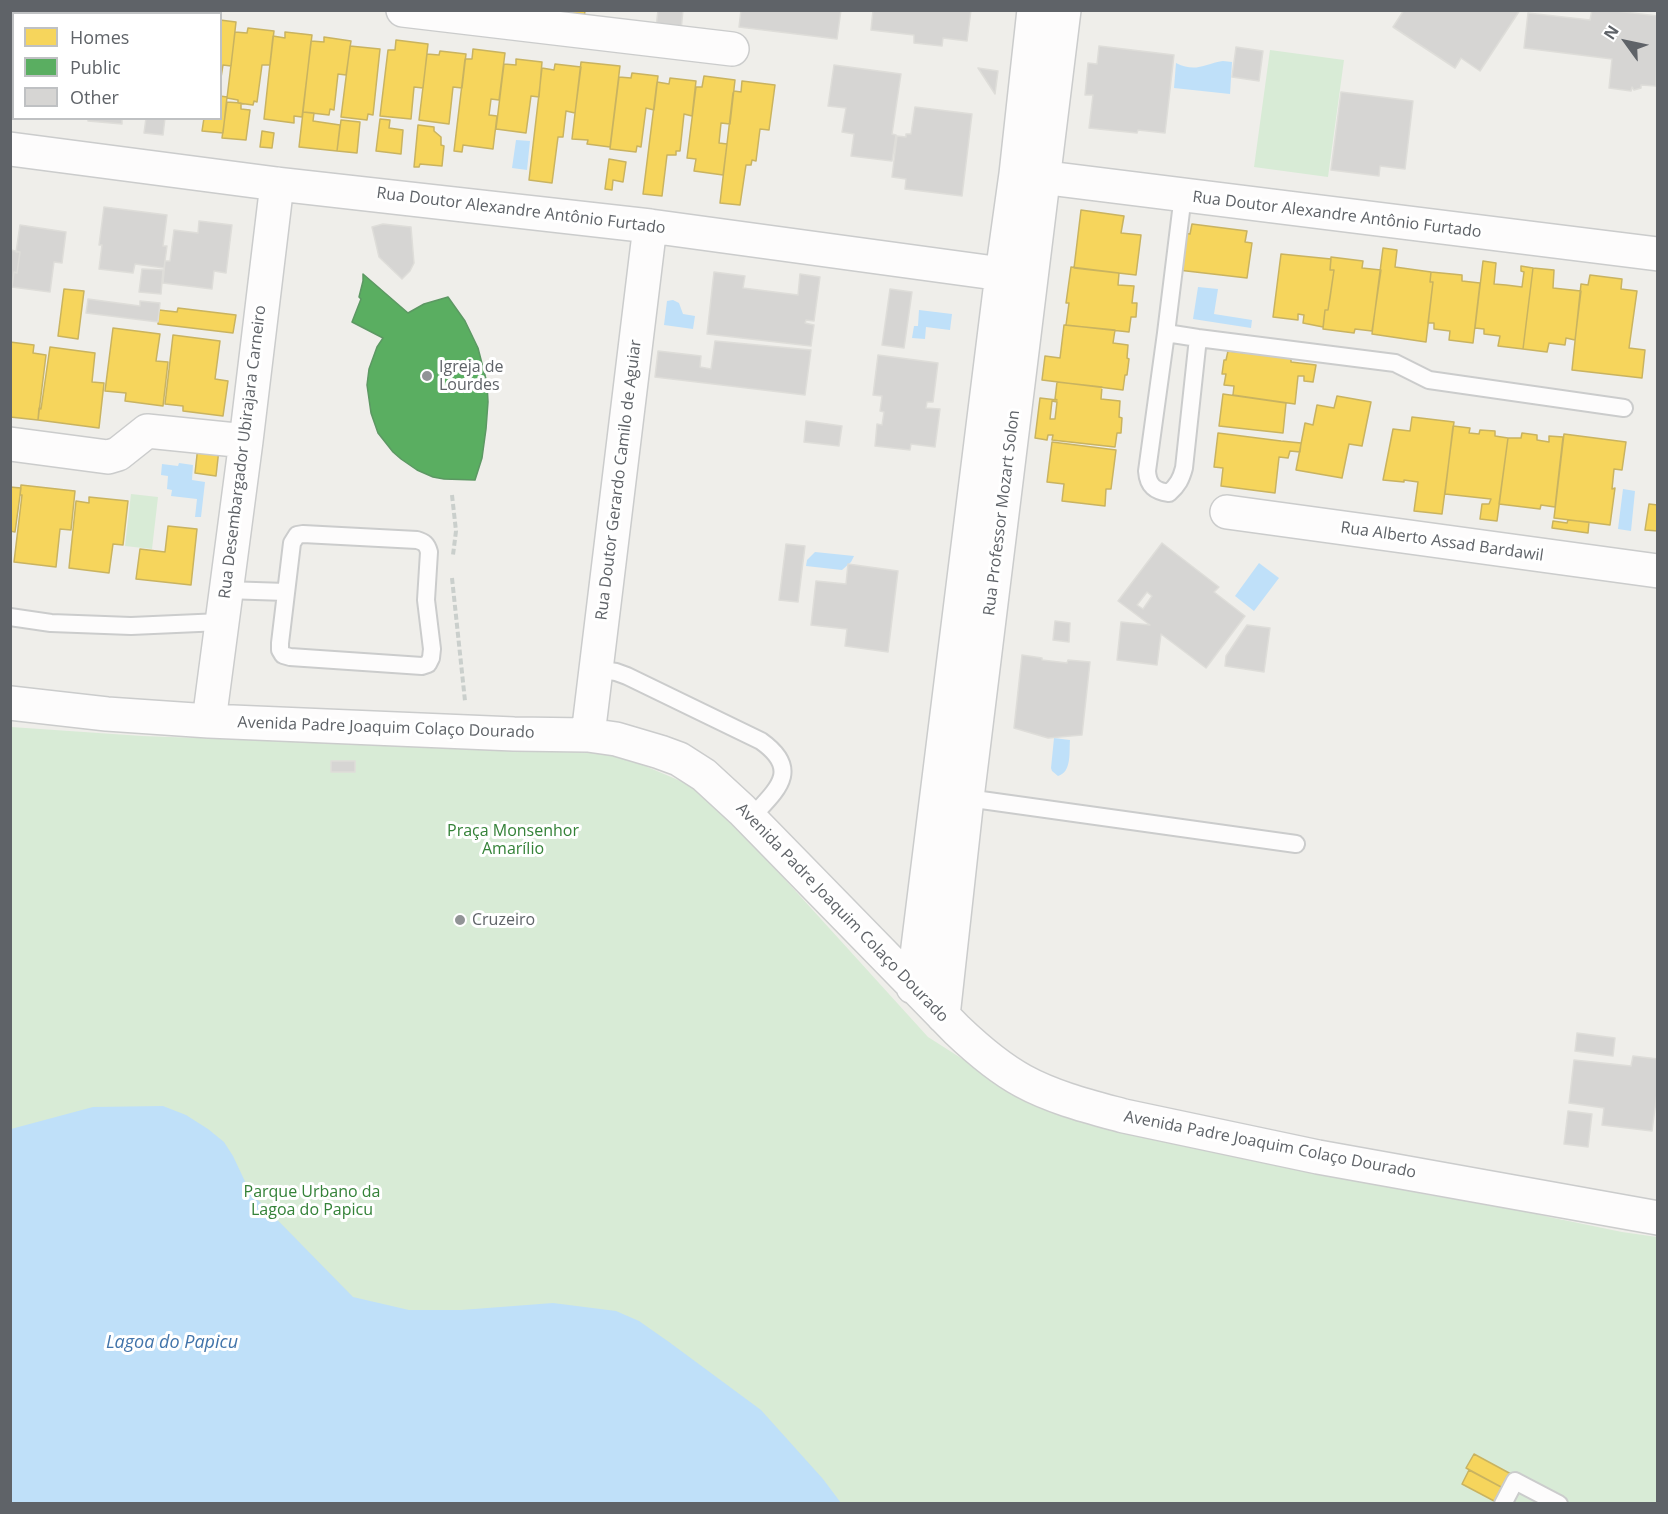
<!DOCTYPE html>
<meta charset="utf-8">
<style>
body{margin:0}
#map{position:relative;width:1668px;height:1514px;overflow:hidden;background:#efeeea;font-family:"Open Sans",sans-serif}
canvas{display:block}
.frame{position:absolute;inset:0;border:12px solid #5f6368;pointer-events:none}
.legend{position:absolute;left:12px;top:12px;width:210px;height:108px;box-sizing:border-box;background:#fff;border:2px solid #bfc1c3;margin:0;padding:8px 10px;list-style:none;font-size:18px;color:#5f6368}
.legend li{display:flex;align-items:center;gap:12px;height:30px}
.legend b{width:30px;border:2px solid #bfc1c3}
.north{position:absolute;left:1596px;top:12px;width:60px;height:60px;-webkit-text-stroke:4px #fff;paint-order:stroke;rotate:303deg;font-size:16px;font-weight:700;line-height:24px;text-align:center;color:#5f6368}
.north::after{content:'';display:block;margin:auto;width:21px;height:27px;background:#5f6368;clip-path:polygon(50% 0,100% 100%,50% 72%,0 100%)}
</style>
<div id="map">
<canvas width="1668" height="1514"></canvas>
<div class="frame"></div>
<ul class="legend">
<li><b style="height:16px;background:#f6d55c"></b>Homes</li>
<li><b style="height:16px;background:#5aae61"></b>Public</li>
<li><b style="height:16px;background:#d6d5d3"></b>Other</li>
</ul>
<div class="north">N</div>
</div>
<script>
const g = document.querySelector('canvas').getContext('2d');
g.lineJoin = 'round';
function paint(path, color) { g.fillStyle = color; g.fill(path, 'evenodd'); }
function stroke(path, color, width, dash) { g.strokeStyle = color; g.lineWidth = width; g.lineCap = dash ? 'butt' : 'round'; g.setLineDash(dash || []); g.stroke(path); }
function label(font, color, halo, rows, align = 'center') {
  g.font = font + ' "Open Sans",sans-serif'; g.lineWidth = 6; g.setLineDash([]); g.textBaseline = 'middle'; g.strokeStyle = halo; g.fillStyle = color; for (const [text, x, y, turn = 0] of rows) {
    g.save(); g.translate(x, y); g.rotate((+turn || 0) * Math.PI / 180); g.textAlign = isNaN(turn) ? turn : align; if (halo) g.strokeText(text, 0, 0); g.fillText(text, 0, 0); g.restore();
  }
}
const green = new Path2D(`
 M1270,50L1344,60L1328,177L1254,167Z
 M131,494L158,497L152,549L125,546Z
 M11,727L142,736L593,752L616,756L631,760L690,785L722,810L928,1037L1030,1102L1218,1149L1428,1195L1501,1205L1549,1217L1622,1232L1657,1237V1503L11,1504Z`);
const water = new Path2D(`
 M1223,61L1232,62L1230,94L1174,88L1176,63C1196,73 1204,64 1223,61Z
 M516,140L530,141L527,170L512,168Z
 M1198,287L1218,289L1214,314L1252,320L1251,328L1193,319Z
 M673,300L679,303L683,314L695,316L693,329L664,325L667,301Z
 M919,310L952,314L950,330L926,327L925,339L912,338L914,326H918Z
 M179,463L193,465L192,480L205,482L201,517H195L197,499L171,496L172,490L167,489L168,476L161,475L162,464L178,466Z
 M1623,489L1635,491L1631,531L1618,529Z
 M815,552L854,556L851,562L842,570L806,566L807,560Z
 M1259,563L1279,578L1254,611L1235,596Z
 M1054,738L1070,740C1069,752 1072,772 1058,776L1052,771L1051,768Z
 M163,1106L186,1115L208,1129L224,1142L233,1156L250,1192L353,1297L409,1310H461L553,1303L616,1311L639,1321L669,1342L761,1410L823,1479L841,1503H11V1129L93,1107Z`);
const homes = new Path2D(`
 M140,10H186L185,14H139Z
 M533,10H585L584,20Z
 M220,20L236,22L231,66L223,65L220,84Z
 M248,28L274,31L270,65H262L257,102L254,101L253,105L238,103V100L227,98L235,32L247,33Z
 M285,32L312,35L302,117L294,116V123L264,119L273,36L285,38Z
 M324,37L351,41L346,75L338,74L334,110L330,109L329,115L303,112L311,41L324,42Z
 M396,40L428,44L423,88L414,87L411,119L380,116L388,50H395Z
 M350,46L380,49L373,115L368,114L367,120L341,117Z
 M473,49L505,53L499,100L491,99L489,115L497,116L493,149L463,145L462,152L454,151L465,59H472Z
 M440,51L466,54L462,88L453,87L449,124L419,120L427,54L439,55Z
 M516,59L542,62L539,97L531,96L526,133L496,129L504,64L516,65Z
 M581,62L620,66L610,147L587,144L588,140L572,139Z
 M555,64L581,67L575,113L566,111L563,137H558L552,183L529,180L542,68L554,70Z
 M632,73L658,76L654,110L646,108L641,147L637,146L636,152L610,149L619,77L631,78Z
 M704,76L735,80L730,124L721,123L719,143L727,144L723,175L694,171L696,159L687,158L696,87H702Z
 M670,78L696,81L692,116L684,114L680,151H676V155H667L662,196L643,194L657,82L669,84Z
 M742,81L775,85L769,130L760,129L756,161L752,160L751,165H746L740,205L720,203L733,93L734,91L741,92Z
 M220,96L227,97L223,133L202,131L204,118H220Z
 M227,102L241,103V109L250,110L246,140L222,138Z
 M303,112L314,113L313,121L340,125L337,151L299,147Z
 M380,119L390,120L389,128L403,130L401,154L376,151Z
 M341,120L360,122L357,153L337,151Z
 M418,125L434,127V131L441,137V145L444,146L442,166L420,164L419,167H414Z
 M262,131L274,133L272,148L260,147Z
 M609,159L626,162L623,182L613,180L612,190L605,189Z
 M1081,210L1124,216L1121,233L1141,235L1136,275L1074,268Z
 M1192,224L1247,231L1245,242L1252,243L1247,278L1178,270L1183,233L1190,234Z
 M1383,248L1397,250L1395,267L1431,272L1430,282H1433L1426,342L1372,334Z
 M1281,254L1331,259L1330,270H1334L1330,298L1328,310H1325L1323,327L1303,323L1304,315L1298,314V320L1273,317Z
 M1331,257L1363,261L1362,268L1381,270L1372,331L1355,329L1354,333L1323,329L1325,310H1328L1334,270H1330Z
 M1483,261L1496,263L1494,284L1506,285L1522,287L1524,272L1521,271V266L1533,268L1523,349L1498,346L1500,336L1484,334V329L1475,328Z
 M1071,267L1119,273L1118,285L1134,286L1132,303H1137L1136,317H1131L1129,332L1066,325L1069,303H1066Z
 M1533,268L1554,270L1553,288L1581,291L1575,340L1566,338L1565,345L1549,343L1547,352L1523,349Z
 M1431,272L1462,275V281L1480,283L1473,343L1449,340L1450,331L1434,329V323H1428L1433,282H1430Z
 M1590,275L1622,279L1621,289L1637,291L1629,348L1645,350L1642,378L1572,370L1581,284L1588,285Z
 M64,289L84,291L78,339L58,336Z
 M178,308L236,315L233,333L158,324L159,310L177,312Z
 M1064,325L1115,330L1113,343L1128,345L1127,358L1129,359L1127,375H1125L1123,390L1042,380L1045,356L1060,358Z
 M113,328L160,334L156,361L168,362L163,406L125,401L126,393L105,391Z
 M173,335L220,341L215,379L228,381L223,416L183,411V406L165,404Z
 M10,342L34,345L33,353L46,355L38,420L10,417Z
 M50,347L95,353L92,382L104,383L99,428L38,420L39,408L41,409Z
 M1228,351L1291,358V362L1316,365L1313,382L1304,381V376H1298L1295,404L1233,395L1234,386L1224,385L1226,374H1222L1224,360H1226Z
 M1057,382L1102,387L1101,399L1120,401L1119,417L1122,418L1121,433H1117L1115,447L1052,440L1053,435H1048L1047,440L1035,438L1040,398L1057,400L1055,399ZM1052,401L1057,402L1055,419H1050Z
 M1223,394L1286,403L1283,433L1219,426Z
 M1337,396L1371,402L1362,446L1349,444L1342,478L1296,470L1305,423L1313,425L1317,405L1334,408Z
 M1412,417L1454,422L1442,514L1414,511L1418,482L1404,480V482L1383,480L1393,429L1410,431Z
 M1453,426L1470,428L1469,433L1479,434L1480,430L1495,431V436L1508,438L1497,521L1480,519L1482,504H1489L1491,499L1445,494Z
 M1218,433L1281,441L1301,443L1300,452L1290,451L1288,458L1279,457L1275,493L1221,486L1223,468L1214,467Z
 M1522,433L1537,435V440L1549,442V436L1563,437L1555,507L1541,505L1540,509L1499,504L1508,438H1521Z
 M1564,434L1626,442L1622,470L1614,469L1612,489L1615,488L1610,525L1554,518Z
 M1052,442L1116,450L1111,489H1106L1105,506L1062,501L1064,484L1047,482Z
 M198,446L219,449L216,476L195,473Z
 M21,485L75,491L71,530L60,529L56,567L14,562L22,495H20Z
 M10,487L21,488L15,532L10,531Z
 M89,497L128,501L123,545L113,544L109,573L69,568L76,501L89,503Z
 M1649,504L1658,505V531L1645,530Z
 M1568,520L1589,522L1588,533L1552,528L1553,521L1567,523Z
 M168,526L197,529L191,585L136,579L140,549L165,552Z
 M1474,1454L1511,1474L1503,1488L1466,1468Z
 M1469,1470L1503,1488L1496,1502L1462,1484Z`);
const public = new Path2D(`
 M363,274L408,313L424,304L448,297L465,321L478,348L487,383L488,402L486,429L482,458L475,480L444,479L433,477L417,470L401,459L393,452L378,433L371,413L367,385L369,369L377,347L383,338L352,322L361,299L359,297L363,281Z`);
const building = new Path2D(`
 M36,10H86V14H35Z
 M658,10H683L681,31L656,28Z
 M741,10H841L837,39L739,27Z
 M873,10H971L967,41L943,38L942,46L914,43V35L871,30Z
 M1404,10H1520L1480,71L1461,58L1455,68L1393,27Z
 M1592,10H1607L1658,16L1656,86L1641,85V88L1634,90L1632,87L1631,91L1609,88L1612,59L1524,48L1528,13L1590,20Z
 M1099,46L1174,55L1165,133L1138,130L1137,133L1089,128L1093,95H1085L1088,63L1097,64Z
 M1236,47L1263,51L1259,81L1232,77Z
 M834,65L901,74L892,134L896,135L892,161L851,156L854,134L842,132L846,108L828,106Z
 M978,68L998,71L995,94Z
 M1341,92L1413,101L1405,169L1380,166L1379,176L1331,170Z
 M915,107L972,114L962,196L905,189L906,179L892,177L897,136L906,137V134H911Z
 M88,118H122V124L88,121Z
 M146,118H165L163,135L144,133Z
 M104,207L167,215L163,246H167L164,268L135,264L133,273L99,269L102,245H99Z
 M199,221L232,225L226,273L214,271L212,289L163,283L165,261H170L174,230L198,233Z
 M383,224L411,227L414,263L410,271L402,279L379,257L372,227Z
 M20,225L66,232L62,263L54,262L50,292L12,287L14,272L17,273L20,252H16Z
 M11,250L20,252L17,273L14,272L12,287H10Z
 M142,269L163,270L161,294L139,292Z
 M714,272L745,276L743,288L798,295L800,274L820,277L814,321L806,320L805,323L814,325L811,346L707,334Z
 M890,289L912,292L904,348L882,345Z
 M88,299L140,306V301L160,303L158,322L86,313Z
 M715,341L811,350L805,395L655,377L658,351L701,356L700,367L711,369Z
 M878,355L938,363L933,402H927L926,408L940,409L935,447L911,444L910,450L875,446L877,424L882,425L884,412L880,411L882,396L873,395Z
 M806,421L842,426L839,446L804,442Z
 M1162,543L1219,587L1214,592L1245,616L1206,668L1161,634L1157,665L1117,660L1121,622L1150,625L1118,601ZM1147,592L1152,596L1143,609L1137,605Z
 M786,544L805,546L798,602L779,600Z
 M848,564L898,571L888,652L845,646L847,629L811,625L816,581L846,584Z
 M1055,621L1070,623L1069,642L1053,640Z
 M1247,625L1270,628L1264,672L1225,666L1226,656Z
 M1022,655L1042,658V660L1067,663L1068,660L1090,662L1082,735L1048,738L1014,728Z
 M331,761H355V772H331Z
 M1577,1033L1615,1038L1613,1056L1575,1051Z
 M1633,1056L1658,1059V1086L1652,1131L1602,1125L1604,1108L1569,1103L1574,1060L1631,1066Z
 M1568,1111L1592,1114L1588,1147L1564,1144Z`);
const path = new Path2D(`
 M452,495L456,531L453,555
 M452,578L465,701`);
const lane = new Path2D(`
 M1183,195L1166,333L1198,338L1395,363L1429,380L1624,408
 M1166,333L1147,471C1148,486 1155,491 1169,493C1178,485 1181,479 1184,468L1198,338
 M303,534L417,540C424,542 427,544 429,552L426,600L432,649L431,658L428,664L422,666L290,657L283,655L280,650V643L292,543L297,535Z
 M225,590L286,592
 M10,617L51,623L131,626L221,622
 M596,669L616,672L627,676L761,741C803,771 775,791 750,819
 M967,798L1296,844
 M1503,1504L1515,1481L1559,1504`);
const street = new Path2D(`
 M403,10L732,49
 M10,149L277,184L650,226L1002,274L1031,276
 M1024,175L1658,254
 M10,444L108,457L118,454L147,431L246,441
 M1227,512L1658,571
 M10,703L107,714L209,721L514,734L588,735L616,739L660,752L679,759L704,775L742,810L957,1030C977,1049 999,1068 1023,1081C1054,1098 1091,1107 1124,1116L1318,1157L1658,1218
 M209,721L246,441L277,184
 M588,735L650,226
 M913,987L1002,274L1016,174L1034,10
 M943,1016L967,798L1064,10`);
const markers = [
 [427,376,6,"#919496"],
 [460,920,6,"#919496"]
];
const streetNames = [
 ["Rua Doutor Alexandre Antônio Furtado",521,211,7],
 ["Rua Doutor Alexandre Antônio Furtado",1337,215,7],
 ["Rua Desembargador Ubirajara Carneiro",243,452,-83],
 ["Rua Doutor Gerardo Camilo de Aguiar",619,480,-83],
 ["Rua Professor Mozart Solon",1002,513,-83],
 ["Rua Alberto Assad Bardawil",1442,542,8],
 ["Avenida Padre Joaquim Colaço Dourado",386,728,2],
 ["Avenida Padre Joaquim Colaço Dourado",842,913,46],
 ["Avenida Padre Joaquim Colaço Dourado",1270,1145,11]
];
const poiNames = [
 ["Igreja de",439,367],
 ["Lourdes",439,385],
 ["Cruzeiro",472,920]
];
const parkNames = [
 ["Praça Monsenhor",513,831],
 ["Amarílio",513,849],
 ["Parque Urbano da",312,1192],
 ["Lagoa do Papicu",312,1210]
];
const waterNames = [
 ["Lagoa do Papicu",172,1343]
];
paint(green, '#d8ebd6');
paint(water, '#bfe0f9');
paint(homes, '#f6d55c');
stroke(homes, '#c9b360', 1.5);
paint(public, '#5aae61');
stroke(public, '#5c9863', 1.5);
paint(building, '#d6d5d3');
stroke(building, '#deddd9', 1.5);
stroke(lane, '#cbcccc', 20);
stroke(street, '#cbcccc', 36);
stroke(path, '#cacfcc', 4, [6, 3]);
stroke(lane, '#fdfcfc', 16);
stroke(street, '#fdfcfc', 33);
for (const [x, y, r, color] of markers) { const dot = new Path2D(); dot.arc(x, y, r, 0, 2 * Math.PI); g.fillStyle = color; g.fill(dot); stroke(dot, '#fff', 2); }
label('16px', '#5f6368', '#fff', streetNames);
label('16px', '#5f6368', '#fff', poiNames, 'left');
label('16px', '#348238', '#fff', parkNames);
label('italic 18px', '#4174aa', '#fff', waterNames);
</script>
